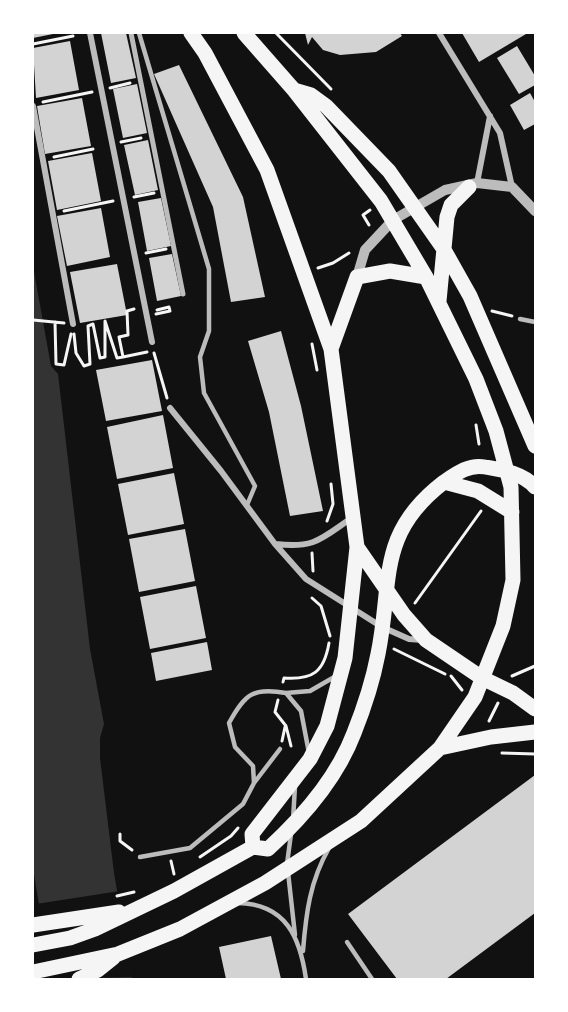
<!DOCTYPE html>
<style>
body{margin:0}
#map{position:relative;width:568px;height:1012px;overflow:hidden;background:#111;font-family:Commissioner,sans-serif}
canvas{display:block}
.frame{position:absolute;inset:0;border:34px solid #fff;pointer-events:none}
</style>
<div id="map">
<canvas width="568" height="1012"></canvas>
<div class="frame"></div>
</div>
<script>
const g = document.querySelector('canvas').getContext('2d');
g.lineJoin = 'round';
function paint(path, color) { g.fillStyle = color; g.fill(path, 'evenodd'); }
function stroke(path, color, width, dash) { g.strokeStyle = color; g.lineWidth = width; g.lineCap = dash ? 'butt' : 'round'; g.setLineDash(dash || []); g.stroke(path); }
const water = new Path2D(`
 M33,266L51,366L58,374L90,649L104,724L100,738V758L114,873L132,979H51L33,868Z`);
const pier = new Path2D(`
 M120,891L135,977L48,979L36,904Z`);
const building = new Path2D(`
 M33,33H53V34L33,38Z
 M101,33H126L136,78L111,83Z
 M305,33H400L402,36L376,52L340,55L323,50L312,37L308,45Z
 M462,33H526V34L479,62Z
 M70,41L79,90L36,98L33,48Z
 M517,46L535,76V85L519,94L497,58Z
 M179,65L243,197L265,297L231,302L213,207L154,74Z
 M137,84L147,133L123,138L113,89Z
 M530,93L535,102V124L524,130L510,105Z
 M82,98L91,146L45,154L37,106Z
 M148,140L158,190L135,195L124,145Z
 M92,153L101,201L57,210L48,161Z
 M161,198L171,246L147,251L138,202Z
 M101,208L110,257L67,266L57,216Z
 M172,254L181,296L157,301L149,258Z
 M117,264L127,315L80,323L70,272Z
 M281,331L301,406L323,511L290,516L269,412L248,341Z
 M152,360L162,411L106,421L96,370Z
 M163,415L173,468L117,479L107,427Z
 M174,473L184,524L128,535L118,484Z
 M185,529L195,581L139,592L129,539Z
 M196,586L206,638L150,649L140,597Z
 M207,642L212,670L156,681L151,653Z
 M535,775V913L446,979H397L348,914Z
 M271,936L281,979H226L219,947Z`);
const path = new Path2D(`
 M276,33L331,89
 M33,44L73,36
 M110,88L130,83
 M43,102L92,92
 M121,142L141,138
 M54,157L93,149
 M134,197L154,193
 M64,211L113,201
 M369,225L363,215L370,210
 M146,253L166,249
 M318,268L333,263L349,253
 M134,309L127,311L128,335L119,337L123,357L147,352
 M492,311L512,316
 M156,314L170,311L169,307L157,310
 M33,320L64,323
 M55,322L56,364L64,365L71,334
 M74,334L76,353L84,366L90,364L88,326L93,324L100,358L105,357V321L117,358L123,357
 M312,344L317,370
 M154,353L167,398
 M476,425L479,444
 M327,521L333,504L331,484
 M312,553L313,571
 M312,598L321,606L330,636
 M415,603L481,511
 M394,649L445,674
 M451,676L462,690
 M512,676L535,666
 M283,682L284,678C313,680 324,672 329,643
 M278,700L275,712L286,726L291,746
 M489,721L498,703
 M282,741L285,727
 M502,753L535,754
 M120,834V841L132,850
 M200,857L231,836L238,828
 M171,861L174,874
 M117,896L134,892`);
const service = new Path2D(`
 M139,33L209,269V331L200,357L204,393L255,486L247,505
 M520,319L535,322
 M309,753L301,711L286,693L310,691L336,676
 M254,783L280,749
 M293,820L295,786
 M140,857L190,848L243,804L254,783L253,766L235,747L229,723C245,694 253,687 286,693
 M287,864L291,834
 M288,872L295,935
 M238,903C286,904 300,937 306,979
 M347,942L372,979
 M303,951C306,913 310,881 329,848`);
const pedestrian = new Path2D(`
 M131,33L183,294`);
const minor = new Path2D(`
 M90,33L152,342
 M439,33L500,133L512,187
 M33,106L73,324
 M477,183L490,116
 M170,408L221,471L275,544L306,579L382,627L409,639L423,640
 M276,544C315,549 322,538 353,517`);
const tertiary = new Path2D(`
 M357,277L365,250L393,220L445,190L477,183L512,187L535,211`);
const trunk = new Path2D(`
 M191,33L205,53L267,170L331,349L357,547L345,658L327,726L310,759L252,834L253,847
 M294,90L311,95L326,106L389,171L443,248L470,296L535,446
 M439,301L447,217L451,205L469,187
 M331,349L357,277L390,271L426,277
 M444,482L478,491L512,512
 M357,547L404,615L426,640L482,678L513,693L535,709
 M440,748L491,737L535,732
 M253,847L268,849C303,817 337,778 354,733C364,708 373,680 378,654C393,581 376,534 444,482C457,473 469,464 485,467C502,470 523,473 535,487
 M33,925L119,912
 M33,945L70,938L95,929L174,891L253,847
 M33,972L118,954L180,929L265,883L361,821L440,748L475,697L503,626L513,580L511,487L496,431L476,379L426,277L381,201L294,90L244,33
 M79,979L98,970L113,958`);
paint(water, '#333');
paint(pier, '#111');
paint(building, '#d3d3d3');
stroke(path, '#f5f5f5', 3);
stroke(service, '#bcbcbc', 4.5);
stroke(pedestrian, '#bcbcbc', 5);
stroke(minor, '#bcbcbc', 6);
stroke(tertiary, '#bcbcbc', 10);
stroke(trunk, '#f5f5f5', 15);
</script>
